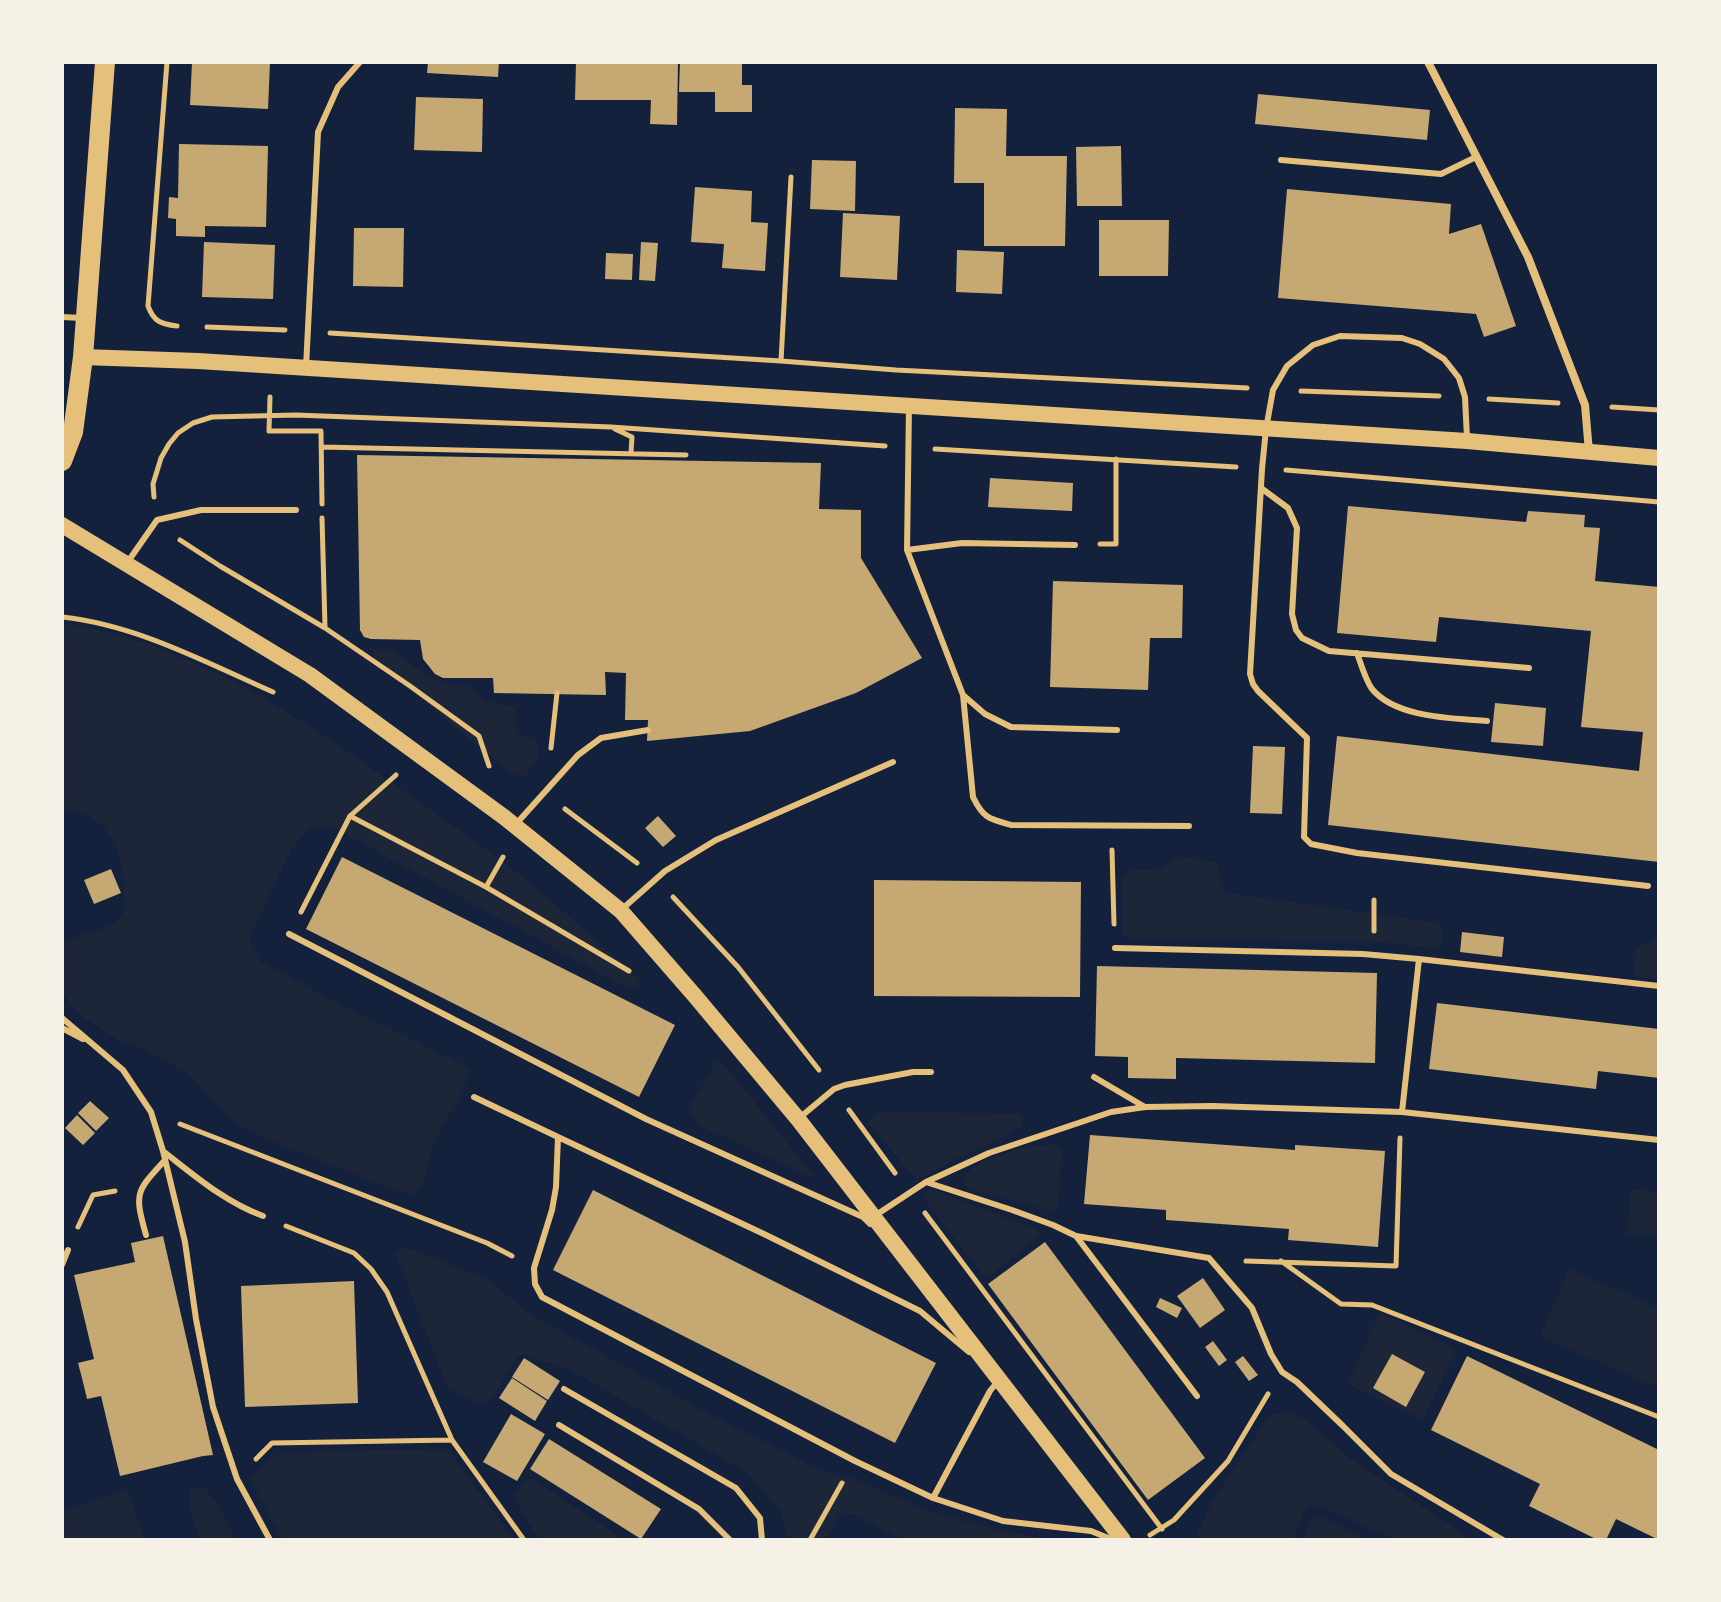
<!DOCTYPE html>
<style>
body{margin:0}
#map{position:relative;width:1721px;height:1602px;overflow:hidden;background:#14213d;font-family:"Source Serif 4",serif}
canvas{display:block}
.frame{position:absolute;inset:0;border:64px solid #f6f1e7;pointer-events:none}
</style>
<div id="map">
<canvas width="1721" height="1602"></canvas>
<div class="frame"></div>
</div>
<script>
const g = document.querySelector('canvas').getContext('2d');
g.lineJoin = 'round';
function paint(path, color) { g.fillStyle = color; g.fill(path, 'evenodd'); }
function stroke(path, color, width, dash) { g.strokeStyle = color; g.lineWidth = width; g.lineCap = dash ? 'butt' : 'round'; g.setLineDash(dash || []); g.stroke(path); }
const green = new Path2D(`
 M62,623C189,643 295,713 398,787C437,815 478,842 516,872C559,905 599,944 640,980L638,987H625L333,827L308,829L291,850L250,938L254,951L260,961L325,996L470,1068C464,1096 445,1118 434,1144C427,1160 428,1179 417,1193H409L375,1183L253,1133L232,1121L189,1074L137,1046L118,1040L81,1016L62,993V944L68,940L114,924L125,910C124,876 125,839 92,818C84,812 71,810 62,808Z
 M385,648L397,653L425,675L447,684L468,686L484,701L515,707L517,734L520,736L536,737C541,753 537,762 526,775L521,776L511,773L373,659L374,650Z
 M1182,857L1217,862L1222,889L1234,894L1439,923L1443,928L1441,944L1437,948L1368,941L1130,940L1123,935L1122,879L1127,871L1156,869Z
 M1659,929V979L1638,977L1634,973L1636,949L1641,945L1650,944Z
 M716,1062H722L814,1176L812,1178L699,1125L690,1115L692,1103Z
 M883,1111L1021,1114L1024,1119L1021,1127C995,1142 966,1153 939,1168C931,1172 925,1177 916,1179L868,1123V1120Z
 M1058,1144L1062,1149L1058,1207L1055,1212L968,1188L964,1184L963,1177L974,1166L1020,1148Z
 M1631,1189L1659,1192V1237L1627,1234Z
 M929,1191H937L1035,1229L1039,1233L1036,1238L990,1276L983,1275L923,1198L924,1194Z
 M403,1248L417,1251L489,1280L527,1312L702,1410L817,1469L857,1480L930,1512L1007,1532L1055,1540H904L854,1514L840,1515L827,1540H787L782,1512L746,1472L569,1369L525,1355L517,1356L491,1401L482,1404L448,1388L396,1256L397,1251Z
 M1569,1269L1659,1308V1388L1540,1337Z
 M1380,1313L1456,1349L1423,1420L1347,1384Z
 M1290,1413L1303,1418L1352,1460L1473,1540H1397L1316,1505L1306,1509L1293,1540H1194L1213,1500L1271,1414Z
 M441,1449L450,1452L514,1540H283L249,1478L270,1458L282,1452Z
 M527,1479H533L624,1540H539L516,1502V1493Z
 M198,1487H204L216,1502L237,1540H200C194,1523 188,1508 189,1490Z
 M128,1489L145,1540H62V1512Z
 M1313,1514L1373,1540H1302Z`);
const building = new Path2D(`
 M192,62H270L268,109L190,105Z
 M428,62H499L498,77L427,73Z
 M576,62H678L677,125L650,124L651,100H575Z
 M680,62H742V85H752V112H715V92H679Z
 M1258,94L1430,110L1427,140L1255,124Z
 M416,97L483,99L482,152L414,150Z
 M955,108L1007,109L1006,156H1067L1065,246H984V183H954Z
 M179,144L268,146L266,227L205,226V237L176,236V219L168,218L169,197L178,198Z
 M1121,146L1122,206H1077L1076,147Z
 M812,160L856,161L855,211L810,209Z
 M695,187L752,191L751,222L768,223L765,271L722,268L724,244L691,242Z
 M1287,189L1451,204L1449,234L1481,224L1516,326L1484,337L1476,314L1278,298Z
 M843,213L900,216L897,280L840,277Z
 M1099,220H1169L1168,276H1099Z
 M354,228H404L403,287L353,286Z
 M204,242L275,245L273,299L202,297Z
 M641,242L658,243L655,281L639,280Z
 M957,250L1004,252L1002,294L956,292Z
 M606,253L633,254L632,280L605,279Z
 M357,455L821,463L819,509L861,510V558L922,658L856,693L750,731L647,741L648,720H625L626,673L605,672L606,695L494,693L493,678H443L435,674L423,659L420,640L371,639L364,637L360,630Z
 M990,478L1073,483L1072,511L988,507Z
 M1348,506L1526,522L1528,511L1585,515L1584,527L1600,528L1595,581L1659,587V862L1328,825L1337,736L1639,771L1643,732L1581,727L1591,631L1439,617L1436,642L1337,633Z
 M1053,581L1183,585L1182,638H1150L1148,690L1050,687Z
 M1495,703L1546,708L1543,746L1491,742Z
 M1253,746L1285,747L1282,814L1250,813Z
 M658,816L676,836L663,847L645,828Z
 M342,857L675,1025L639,1097L306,929Z
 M111,869L121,893L94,904L84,880Z
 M874,880L1081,882L1080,997L874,996Z
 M1462,932L1504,937L1502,957L1460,952Z
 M1097,966L1377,973L1375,1063L1176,1058V1079L1128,1078V1057L1095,1056Z
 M1437,1003L1659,1029V1078L1598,1071L1596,1089L1429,1069Z
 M90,1101L109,1118L96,1131L78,1113Z
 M77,1115L95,1133L83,1145L65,1128Z
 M1090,1135L1295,1150V1145L1385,1151L1378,1247L1288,1240L1289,1229L1166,1220V1210L1084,1204Z
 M593,1190L936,1363L895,1443L553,1270Z
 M163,1236L213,1455L203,1456L120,1476L101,1396L87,1399L83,1382L78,1363L94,1359L74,1275L135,1262L131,1243Z
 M1045,1242L1205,1458L1148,1500L988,1284Z
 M1203,1278L1225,1310L1200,1328L1177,1296Z
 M354,1281L358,1403L245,1407L241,1286Z
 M1160,1298L1182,1308L1177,1318L1156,1307Z
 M1213,1341L1227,1360L1219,1366L1205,1347Z
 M1392,1354L1425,1372L1406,1407L1373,1388Z
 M1243,1356L1258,1375L1249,1381L1235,1362Z
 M1467,1356L1659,1450V1540L1616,1519L1606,1540H1598L1529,1506L1540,1484L1431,1430Z
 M524,1358L560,1381L548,1400L512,1377Z
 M512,1378L547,1401L535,1421L499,1398Z
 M511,1414L545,1434L517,1481L483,1462Z
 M549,1439L661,1509L641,1539L530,1469Z`);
const path = new Path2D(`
 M167,62L148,306C154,322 161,324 177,326
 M207,327L285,330
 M330,333L781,361L896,370L1247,388
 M781,361L791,177
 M1301,391L1439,396
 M270,397L269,431H321L322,504
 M1489,399L1558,403
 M1612,407L1659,410
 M615,429L632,437L631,453
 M321,447L686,455
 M935,449L1236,467
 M1286,470L1659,502
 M154,497L153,484L161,458L169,444L178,433L193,423L212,417L296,415L611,427L885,446
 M322,518L325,627
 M180,540L220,566L325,628L410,686L479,736L489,766
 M1100,544H1116V459
 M62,617C137,625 205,662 273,692
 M551,748L557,693
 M565,809L637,863
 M350,816L486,887L629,971
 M1112,850L1114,924
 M486,887L503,857
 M673,897L738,967L819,1070
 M301,912L350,816L396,775
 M1374,931V900
 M849,1110L895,1173
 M180,1124L487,1243L512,1256
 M925,1213L1162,1529
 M286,1226L354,1253L371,1269L387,1292L452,1440L524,1540
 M78,1227L93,1195L115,1191
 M1246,1261L1396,1266L1400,1138
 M1281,1261L1341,1304L1372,1305L1659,1417
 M256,1459L272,1443L452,1440
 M1150,1535L1174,1520L1228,1461L1268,1394
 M810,1540L842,1483`);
const service = new Path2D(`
 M1281,160L1441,174L1476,157
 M62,317L82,318
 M306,367L318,132L338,87L360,62
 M909,406L907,550L963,695L973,797C983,818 989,819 1011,825L1189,826
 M1467,438L1465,397L1459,378L1444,359L1420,344L1402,338L1340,336L1313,345L1287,366L1273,390L1266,429L1262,469L1250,674L1253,684L1258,691L1307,738L1304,837L1311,844L1357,853L1648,886
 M1261,488L1288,508L1297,528L1292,614L1296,630L1302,638L1329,651L1529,668
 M907,550L962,543L1075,545
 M127,563L157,520L201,510H296
 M1357,653C1361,664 1365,679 1372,689C1396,718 1452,718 1487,721
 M963,695L985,714L1011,727L1117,730
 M516,824L578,755L601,738L648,730
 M621,910L665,871L716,840L893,762
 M289,934L646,1119L863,1217L870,1224
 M1115,948L1363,954L1419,959L1402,1112
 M1419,959L1659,986
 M62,1018L123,1070L151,1112L163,1151L185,1242L196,1319L213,1407L237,1479L270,1540
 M62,1028L83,1039
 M1094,1077L1145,1107
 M474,1097L558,1137
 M798,1119L834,1089L845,1085L913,1072H931
 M163,1151C195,1176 225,1202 263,1216
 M926,1182L1012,1210L1053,1225L1076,1236L1209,1258L1252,1308L1271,1354L1282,1372L1297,1382L1343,1426L1391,1474L1503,1540
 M876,1215L926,1182L989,1153L1111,1112L1145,1107L1212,1106L1402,1112L1659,1140
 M146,1235C134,1192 136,1192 165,1160
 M1076,1236L1197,1396
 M62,1265L68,1250
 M969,1352L920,1311L766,1235L558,1137L556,1187L552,1210L534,1268L535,1284L542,1297L855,1461L933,1498L1003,1521L1091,1531L1113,1540
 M564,1389L736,1488L760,1518L762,1540
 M559,1425L699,1509L730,1540
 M933,1498L990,1391L998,1381`);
const minor = new Path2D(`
 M1428,62L1528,257L1585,405L1589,452`);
const secondary = new Path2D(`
 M83,357L198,361L1467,441L1659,458
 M62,525L310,675L504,817L621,911L695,996L798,1119L1123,1540`);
const primary = new Path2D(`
 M62,461L73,432L83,357L105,62`);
paint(green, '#1d2539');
paint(building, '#c6a872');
stroke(path, '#e5c07b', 5);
stroke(service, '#e5c07b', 6);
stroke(minor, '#e5c07b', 8);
stroke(secondary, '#e5c07b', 16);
stroke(primary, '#e5c07b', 20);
</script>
